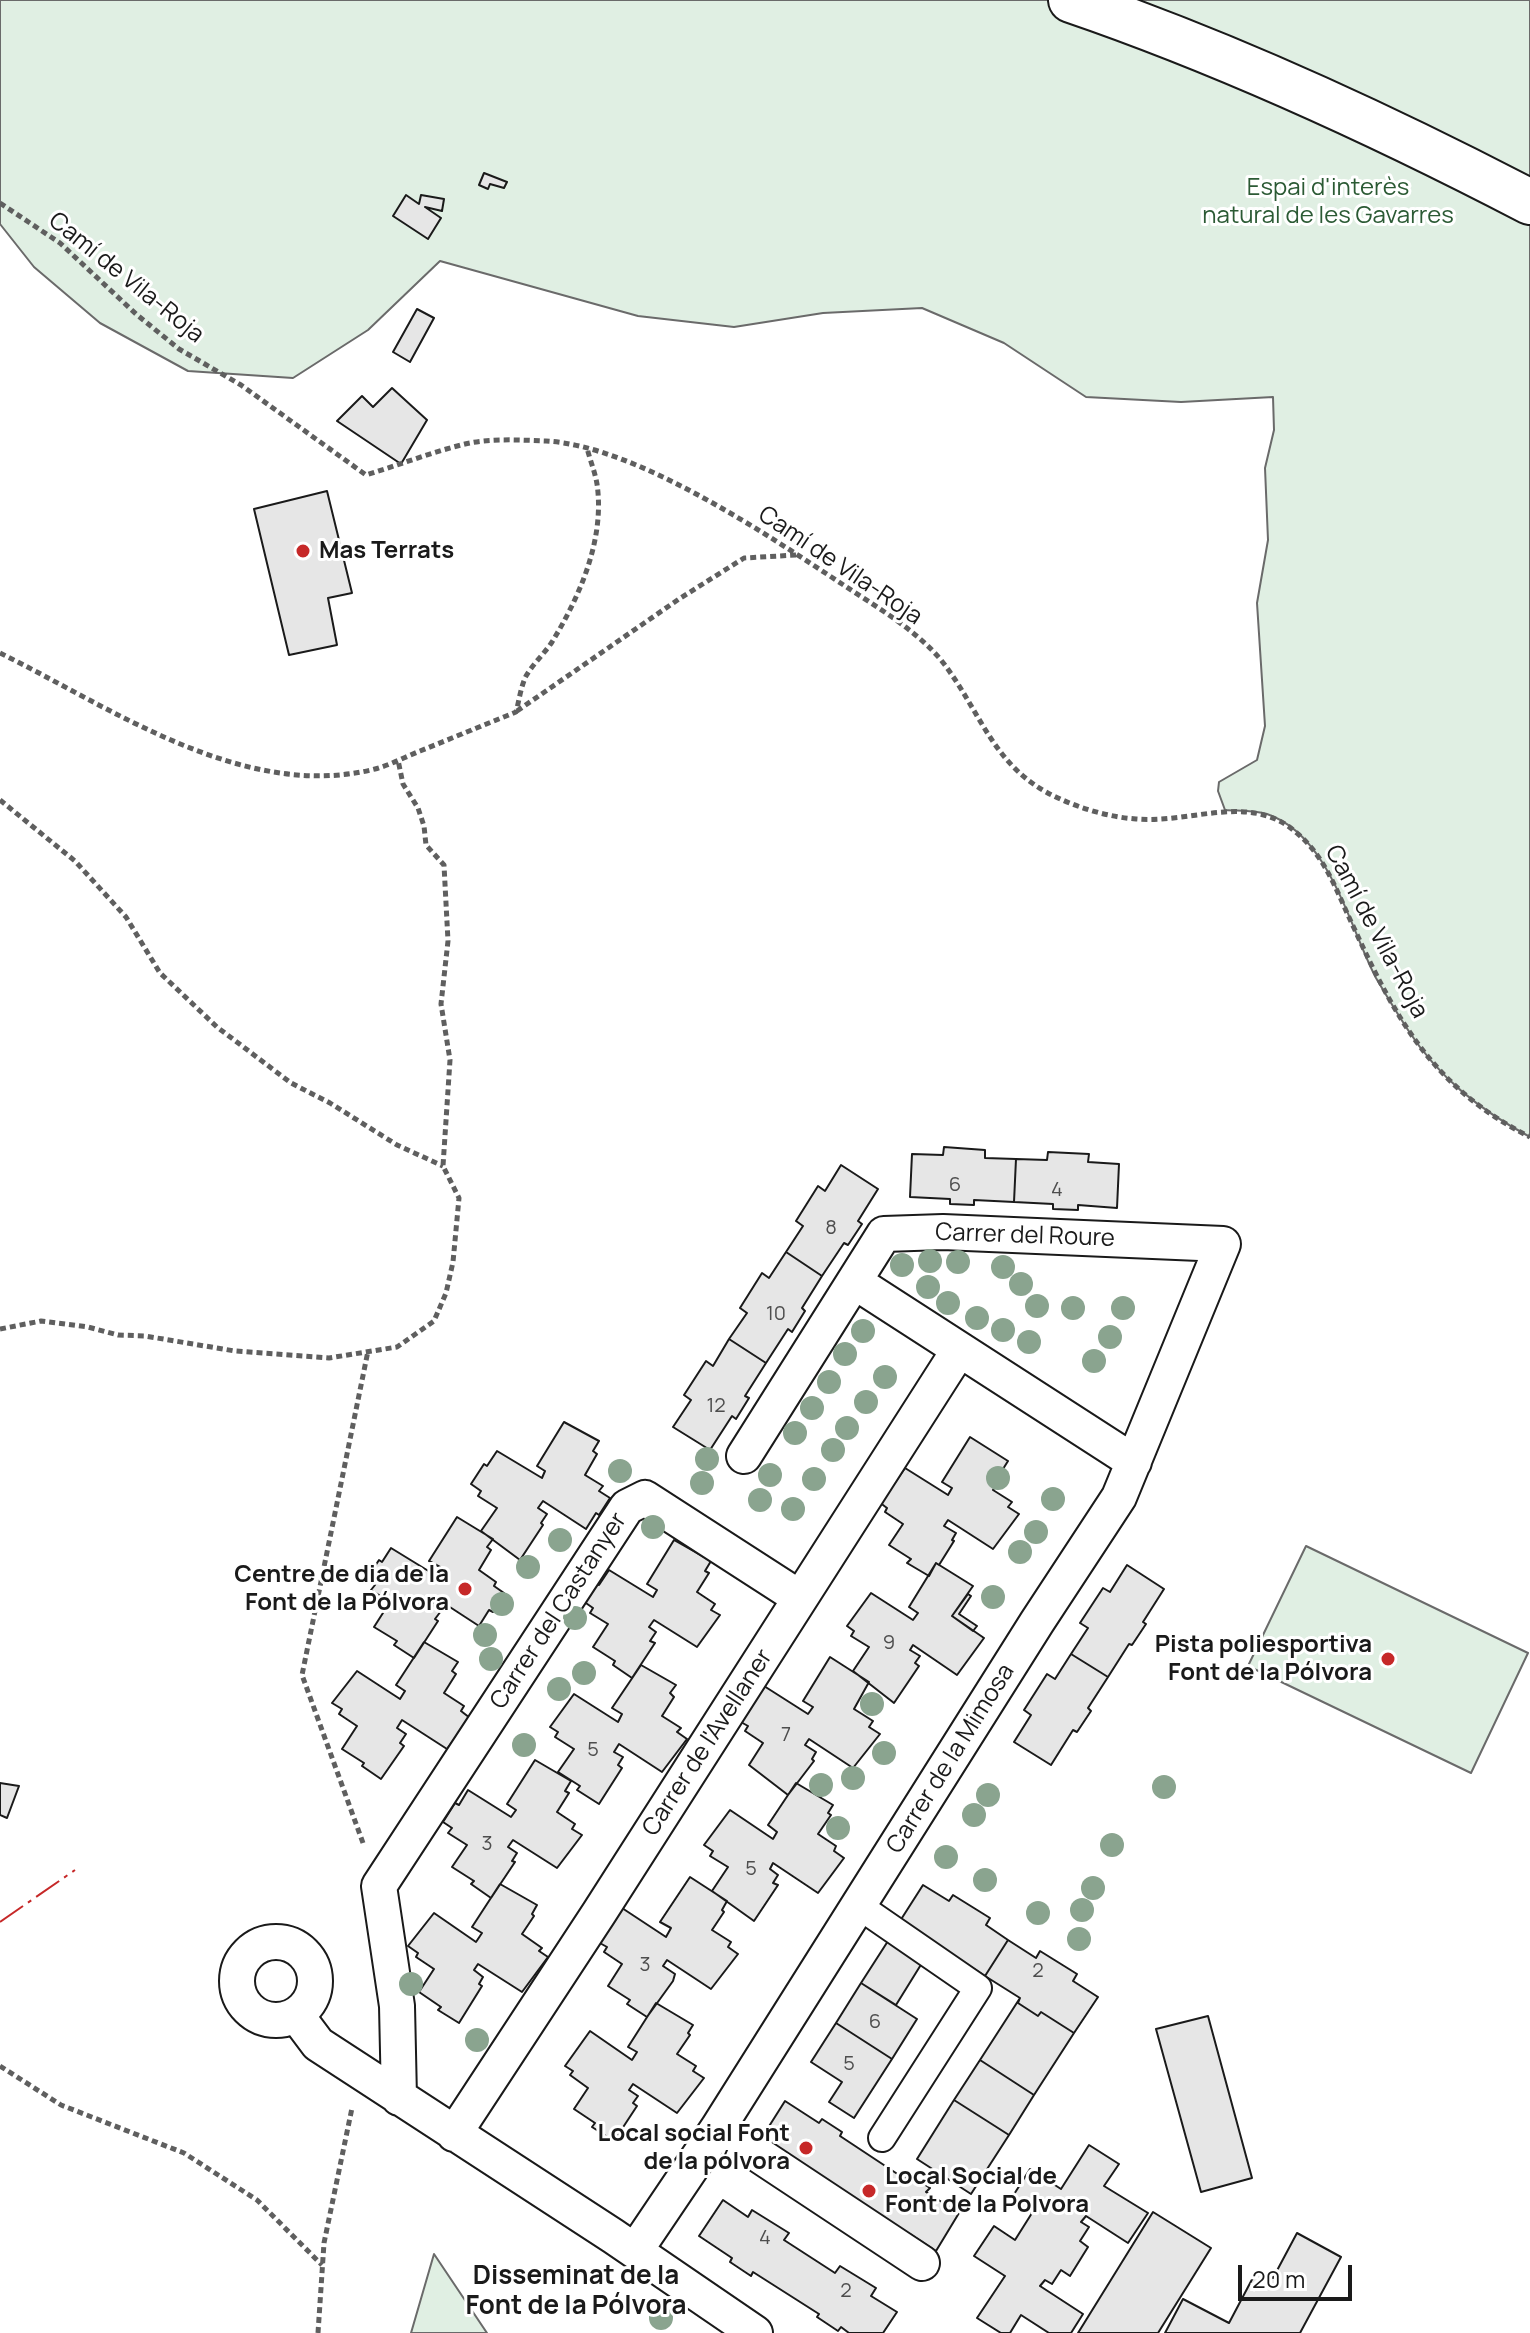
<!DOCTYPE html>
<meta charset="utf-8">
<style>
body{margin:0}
#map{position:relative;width:1530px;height:2333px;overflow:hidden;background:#fff;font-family:Manrope,sans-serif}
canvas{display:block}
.scale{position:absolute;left:1238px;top:2265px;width:114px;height:36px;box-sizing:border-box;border:4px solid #1a1a1a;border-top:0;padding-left:10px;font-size:24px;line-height:28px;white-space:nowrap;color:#1a1a1a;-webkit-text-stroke:6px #fff;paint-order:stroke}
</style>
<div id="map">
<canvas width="1530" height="2333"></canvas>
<div class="scale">20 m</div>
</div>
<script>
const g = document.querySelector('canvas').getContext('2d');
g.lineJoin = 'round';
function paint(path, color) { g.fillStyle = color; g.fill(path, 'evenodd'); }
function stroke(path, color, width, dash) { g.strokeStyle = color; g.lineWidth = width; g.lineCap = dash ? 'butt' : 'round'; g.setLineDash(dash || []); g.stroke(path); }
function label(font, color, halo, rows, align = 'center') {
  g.font = font + ' Manrope,sans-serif'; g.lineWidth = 6; g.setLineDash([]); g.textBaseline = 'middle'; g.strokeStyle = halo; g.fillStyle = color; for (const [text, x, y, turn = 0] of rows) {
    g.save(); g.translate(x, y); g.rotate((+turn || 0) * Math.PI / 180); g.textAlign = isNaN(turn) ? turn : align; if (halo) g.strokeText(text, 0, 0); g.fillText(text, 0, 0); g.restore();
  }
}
const green = new Path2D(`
 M0,0H1530V1137C1480,1110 1439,1078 1408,1030C1397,1013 1386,995 1376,978C1349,926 1329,835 1267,814C1254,810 1239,811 1225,810L1218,791L1219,782L1257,760L1265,726L1257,603L1268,540L1265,468L1274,430L1273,397L1181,402L1086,397L1004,343L922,308L823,313L734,327L638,316L440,261L368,330L293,378L188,371L100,323L34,267L0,224Z
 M1306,1546L1528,1653L1471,1773L1248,1666Z
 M434,2254L487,2333H411Z`);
const building = new Path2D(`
 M484,173L507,182L504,188L490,184L488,189L479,185Z
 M406,195L419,204L421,195L444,199L442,211L425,207L441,218L428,239L393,216Z
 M417,309L434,318L410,362L393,352Z
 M392,388L427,420L401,464L337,421L362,396L373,407Z
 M327,491L352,593L328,598L337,645L289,655L254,509Z
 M944,1147L985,1150V1158L1016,1159L1014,1202L974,1200V1205L950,1204V1199L910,1197L912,1154L943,1155Z
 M1048,1152L1089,1154L1088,1162L1119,1164L1117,1208L1078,1205V1210L1053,1209V1204L1014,1202L1016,1159L1047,1160Z
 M841,1165L878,1189L858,1221L862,1224L848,1245L844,1243L822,1276L786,1252L803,1226L796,1221L818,1186L825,1191Z
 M786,1252L822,1276L802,1308L805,1311L792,1332L788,1329L766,1363L729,1339L747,1313L740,1308L762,1273L769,1278Z
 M729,1339L766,1363L745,1396L749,1398L736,1419L732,1416L710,1450L673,1427L691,1400L684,1395L706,1361L713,1366Z
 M564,1422L599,1441L593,1451L597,1454L585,1475L603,1486L599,1491L610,1498L599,1515L596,1513L586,1529L543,1501L538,1508L547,1514L541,1523L543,1525L520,1560L481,1531L497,1508L478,1496L481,1491L471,1484L484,1464L487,1466L497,1451L542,1478L545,1471L537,1466Z
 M970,1437L1008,1461L1003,1469L1005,1471L993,1490L1012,1502L1008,1507L1019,1514L993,1549L948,1520L944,1526L956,1533L952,1540L954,1541L939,1565L936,1563L929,1576L907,1563L911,1559L889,1545L903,1524L885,1512L887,1508L879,1502L891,1483L894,1484L905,1468L948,1495L952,1488L942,1482Z
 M457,1517L493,1539L487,1547L491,1550L479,1570L496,1582L494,1586L504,1593L493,1612L489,1610L479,1626L436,1598L432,1605L441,1611L435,1619L438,1621L414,1658L394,1645L397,1641L374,1627L390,1602L371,1590L375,1585L366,1580L379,1560L382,1562L391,1548L435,1575L440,1567L429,1561Z
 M674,1540L711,1561L705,1571L709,1573L697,1592L715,1604L711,1610L720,1615L697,1647L654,1620L649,1627L656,1632L650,1641L655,1643L632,1678L613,1665L615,1661L593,1647L608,1624L590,1613L593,1608L583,1601L595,1583L599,1585L609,1570L653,1597L657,1590L647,1584Z
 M936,1563L973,1586L952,1616L984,1638L957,1675L913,1645L910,1650L920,1656L915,1663L919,1666L894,1703L853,1671L869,1647L851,1636L854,1631L847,1626L871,1593L913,1620L918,1613L909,1607Z
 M1127,1565L1164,1589L1143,1622L1146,1624L1132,1645L1129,1644L1108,1677L1071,1654L1088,1628L1080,1623L1103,1588L1110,1592Z
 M968,1594L971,1596L959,1614L977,1626L973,1631L952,1616Z
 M424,1642L458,1662L452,1671L456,1674L444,1693L464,1706L461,1711L470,1718L447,1749L402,1720L397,1728L406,1734L400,1743L404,1746L381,1779L362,1766L364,1763L342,1749L357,1726L339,1714L342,1709L332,1703L357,1671L400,1699L405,1691L396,1685Z
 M1071,1654L1108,1677L1088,1708L1091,1711L1077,1732L1073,1730L1051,1765L1014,1742L1031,1715L1024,1710L1047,1674L1055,1679Z
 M830,1657L869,1682L854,1709L873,1721L869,1727L880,1734L853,1768L809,1739L805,1745L816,1752L812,1759L814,1761L788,1795L749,1765L763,1743L745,1731L748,1726L739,1721L764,1686L808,1714L813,1707L803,1701Z
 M641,1665L676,1685L670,1693L674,1697L662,1716L681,1728L677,1732L687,1739L662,1772L619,1744L614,1752L623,1757L618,1765L622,1768L599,1804L577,1790L580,1786L558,1772L574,1749L555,1737L558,1732L550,1727L574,1694L618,1722L622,1714L612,1708Z
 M535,1760L571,1781L565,1791L569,1793L557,1812L575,1824L572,1829L582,1835L557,1868L513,1840L508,1847L517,1853L512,1861L515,1862L491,1898L471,1884L474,1881L452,1867L467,1845L448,1833L452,1828L443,1822L455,1803L459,1805L468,1790L511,1817L516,1810L507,1804Z
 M0,1783L19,1786L7,1818L0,1815Z
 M796,1783L833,1805L828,1813L831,1815L818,1834L836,1846L834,1851L844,1858L818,1893L773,1863L770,1869L778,1875L773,1883L778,1885L754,1921L712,1891L728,1867L710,1856L713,1851L704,1845L730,1810L773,1839L777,1832L768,1825Z
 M690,1877L727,1901L722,1910L724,1912L712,1930L731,1942L728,1947L738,1954L711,1989L667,1960L663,1966L675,1974L673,1981L647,2017L627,2004L630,2000L608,1986L622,1964L604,1952L607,1947L598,1942L622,1908L666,1937L671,1928L660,1922Z
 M500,1884L537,1905L532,1914L534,1916L522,1934L542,1948L539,1951L548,1957L522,1992L478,1964L474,1970L483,1977L479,1984L482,1986L459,2023L438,2010L441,2007L419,1992L434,1969L416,1957L418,1953L408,1946L434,1913L476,1942L482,1933L472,1927Z
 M923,1885L949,1901L953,1895L990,1918L986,1925L1008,1940L985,1976L900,1921Z
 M1008,1940L1036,1958L1040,1951L1077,1974L1073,1981L1098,1997L1074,2033L1041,2012L1038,2016L1018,2003L1020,1998L985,1976Z
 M888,1941L922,1963L896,2005L861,1983Z
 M861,1983L917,2019L892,2059L836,2023Z
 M1020,1998L1018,2003L1038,2016L1041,2012L1074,2033L1034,2095L980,2060Z
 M656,2003L693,2025L688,2033L690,2035L677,2054L696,2066L693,2071L704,2078L677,2113L633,2084L629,2090L638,2096L633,2103L637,2106L614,2141L592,2127L595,2123L574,2109L588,2088L570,2075L573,2071L565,2066L590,2031L632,2060L637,2052L628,2047Z
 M1208,2016L1252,2178L1201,2192L1156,2029Z
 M836,2023L892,2059L854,2118L829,2102L842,2082L811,2062Z
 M980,2060L1034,2095L1009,2135L954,2100Z
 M954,2100L1009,2135L971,2194L917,2159Z
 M785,2101L819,2123L822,2119L842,2132L840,2136L905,2179L908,2174L930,2188L926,2192L959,2213L936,2251L910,2234L906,2240L761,2139Z
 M1089,2145L1119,2164L1104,2186L1148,2213L1128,2243L1086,2216L1081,2222L1089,2227L1080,2241L1088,2247L1070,2276L1061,2270L1052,2284L1045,2280L1040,2286L1083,2314L1071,2333H1049L1021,2315L1010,2333H1001L977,2318L1005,2276L974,2256L994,2226L1015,2240L1032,2213L1011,2199L1030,2169L1061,2189Z
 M723,2200L748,2217L752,2210L789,2233L784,2240L835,2273L840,2266L876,2288L871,2296L897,2312L883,2333H849L841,2327L838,2331L817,2317L819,2314L753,2272L751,2276L730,2262L732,2258L699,2236Z
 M1153,2212L1211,2248L1158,2333H1078Z
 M1297,2233L1341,2257L1300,2333H1165L1183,2299L1229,2323L1257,2270L1273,2278Z`);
const path = new Path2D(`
 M0,203L60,243L136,314L179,349L241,385L366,475C399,465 432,452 465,444C490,438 520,440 546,441C636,446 766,534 842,584C875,606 915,629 941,660C982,712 992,768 1058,798C1082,809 1109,817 1136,819C1192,824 1251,791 1298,834C1327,859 1338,895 1354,928C1397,1022 1435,1089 1530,1137
 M0,653C112,708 244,802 375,769C390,765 405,757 420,751C452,738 484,725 516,712C519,701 521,686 526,676C533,664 544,654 552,642C580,596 605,539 597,484C595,472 590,460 587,448
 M517,711L679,599L744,558L796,555
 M0,800L75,861L126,917L160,973L217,1027L291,1083L330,1103L397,1145L443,1166
 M0,1329L41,1321L88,1327L118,1335L145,1336L235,1351L329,1358L397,1347L434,1321L446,1293L453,1262L459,1198L443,1166L450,1060L441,1004L448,941L444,865L426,845L424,826L418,808L403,784L398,760
 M363,1843L302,1675L368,1351
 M0,2066L61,2105L184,2153L257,2200L322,2265
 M318,2333L324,2243L352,2108`);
const pedestrian = new Path2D(`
 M859,1906L978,1988L882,2138`);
const minor = new Path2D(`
 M855,1282L1134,1462
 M237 1981a39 39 0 1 1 78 0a39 39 0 1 1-78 0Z
 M297,2016L318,2044L613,2236L755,2333
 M399,2098L397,2006L379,1886L627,1507L645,1498L800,1598
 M718,2128L922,2263
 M454,2134L599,1913L959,1350
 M635,2251L718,2128L1037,1622L1119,1497L1223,1244L943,1232L884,1234L744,1456`);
const trunk = new Path2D(`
 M1071,0C1229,54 1382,125 1530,202`);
const power = new Path2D(`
 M0,1922L75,1870`);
const trees = [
 [930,1261],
 [958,1262],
 [902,1265],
 [1003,1267],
 [1021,1284],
 [928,1287],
 [948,1303],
 [1037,1306],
 [1073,1308],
 [1123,1308],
 [977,1318],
 [1003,1330],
 [863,1331],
 [1110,1337],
 [1029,1342],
 [845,1354],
 [1094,1361],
 [885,1377],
 [829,1382],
 [866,1402],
 [812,1408],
 [847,1428],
 [795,1433],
 [833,1450],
 [707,1459],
 [620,1471],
 [770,1475],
 [998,1478],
 [814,1479],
 [702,1483],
 [1053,1499],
 [760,1500],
 [793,1509],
 [653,1527],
 [1036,1532],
 [560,1540],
 [1020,1552],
 [528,1567],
 [993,1597],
 [502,1604],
 [575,1618],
 [485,1635],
 [491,1659],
 [584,1673],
 [559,1689],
 [872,1704],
 [524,1745],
 [884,1753],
 [853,1778],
 [821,1785],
 [1164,1787],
 [988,1795],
 [974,1815],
 [838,1828],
 [1112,1845],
 [946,1857],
 [985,1880],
 [1093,1888],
 [1082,1910],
 [1038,1913],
 [1079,1939],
 [411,1984],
 [477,2040],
 [661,2318]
];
const markers = [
 [303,551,8,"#c62828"],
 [465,1589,8,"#c62828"],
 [1388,1659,8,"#c62828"],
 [806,2148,8,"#c62828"],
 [869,2191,8,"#c62828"]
];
const numberNames = [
 ["6",955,1185],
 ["4",1057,1190],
 ["8",831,1228],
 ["10",776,1314],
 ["12",716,1406],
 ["9",889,1643],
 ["7",786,1735],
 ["5",593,1750],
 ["3",487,1844],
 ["5",751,1869],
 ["3",645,1965],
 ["2",1038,1971],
 ["6",875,2022],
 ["5",849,2064],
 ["4",765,2238],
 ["2",846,2291]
];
const parkNames = [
 ["Espai d'interès",1328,188],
 ["natural de les Gavarres",1328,216]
];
const streetNames = [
 ["Camí de Vila-Roja",126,278,39],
 ["Camí de Vila-Roja",840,566,34],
 ["Camí de Vila-Roja",1376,932,62],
 ["Carrer del Roure",1025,1236,2],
 ["Carrer del Castanyer",559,1611,-57],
 ["Carrer de l'Avellaner",708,1743,-57],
 ["Carrer de la Mimosa",951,1759,-58]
];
const poiNames = [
 ["Mas Terrats",319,551,"left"],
 ["Centre de dia de la",449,1575],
 ["Font de la Pólvora",449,1603],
 ["Pista poliesportiva",1372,1645],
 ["Font de la Pólvora",1372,1673],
 ["Local social Font",790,2134],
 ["de la pólvora",790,2162],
 ["Local Social de",885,2177,"left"],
 ["Font de la Polvora",885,2205,"left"]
];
const neighbourhoodNames = [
 ["Disseminat de la",576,2277],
 ["Font de la Pólvora",576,2307]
];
paint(green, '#e0efe3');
stroke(green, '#6a6a6a', 2);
paint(building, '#e6e6e6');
stroke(building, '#1a1a1a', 2);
stroke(pedestrian, '#1a1a1a', 30);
stroke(minor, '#1a1a1a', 38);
stroke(trunk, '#1a1a1a', 48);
stroke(path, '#5f5f5f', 5, [6, 4]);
stroke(pedestrian, '#fff', 26);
stroke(minor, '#fff', 34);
stroke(trunk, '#fff', 44);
stroke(power, '#c62828', 2, [28, 6, 4, 6]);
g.fillStyle = '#8aa48f';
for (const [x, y] of trees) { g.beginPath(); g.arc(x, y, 12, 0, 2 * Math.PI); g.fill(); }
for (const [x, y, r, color] of markers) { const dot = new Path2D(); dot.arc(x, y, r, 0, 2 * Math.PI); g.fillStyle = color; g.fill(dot); stroke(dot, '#fff', 3); }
label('20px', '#4d4d4d', null, numberNames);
label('24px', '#2b5a34', '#fff', parkNames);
label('24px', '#1a1a1a', '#fff', streetNames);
label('bold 24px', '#1a1a1a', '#fff', poiNames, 'right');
label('bold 26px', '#1a1a1a', '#fff', neighbourhoodNames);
</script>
